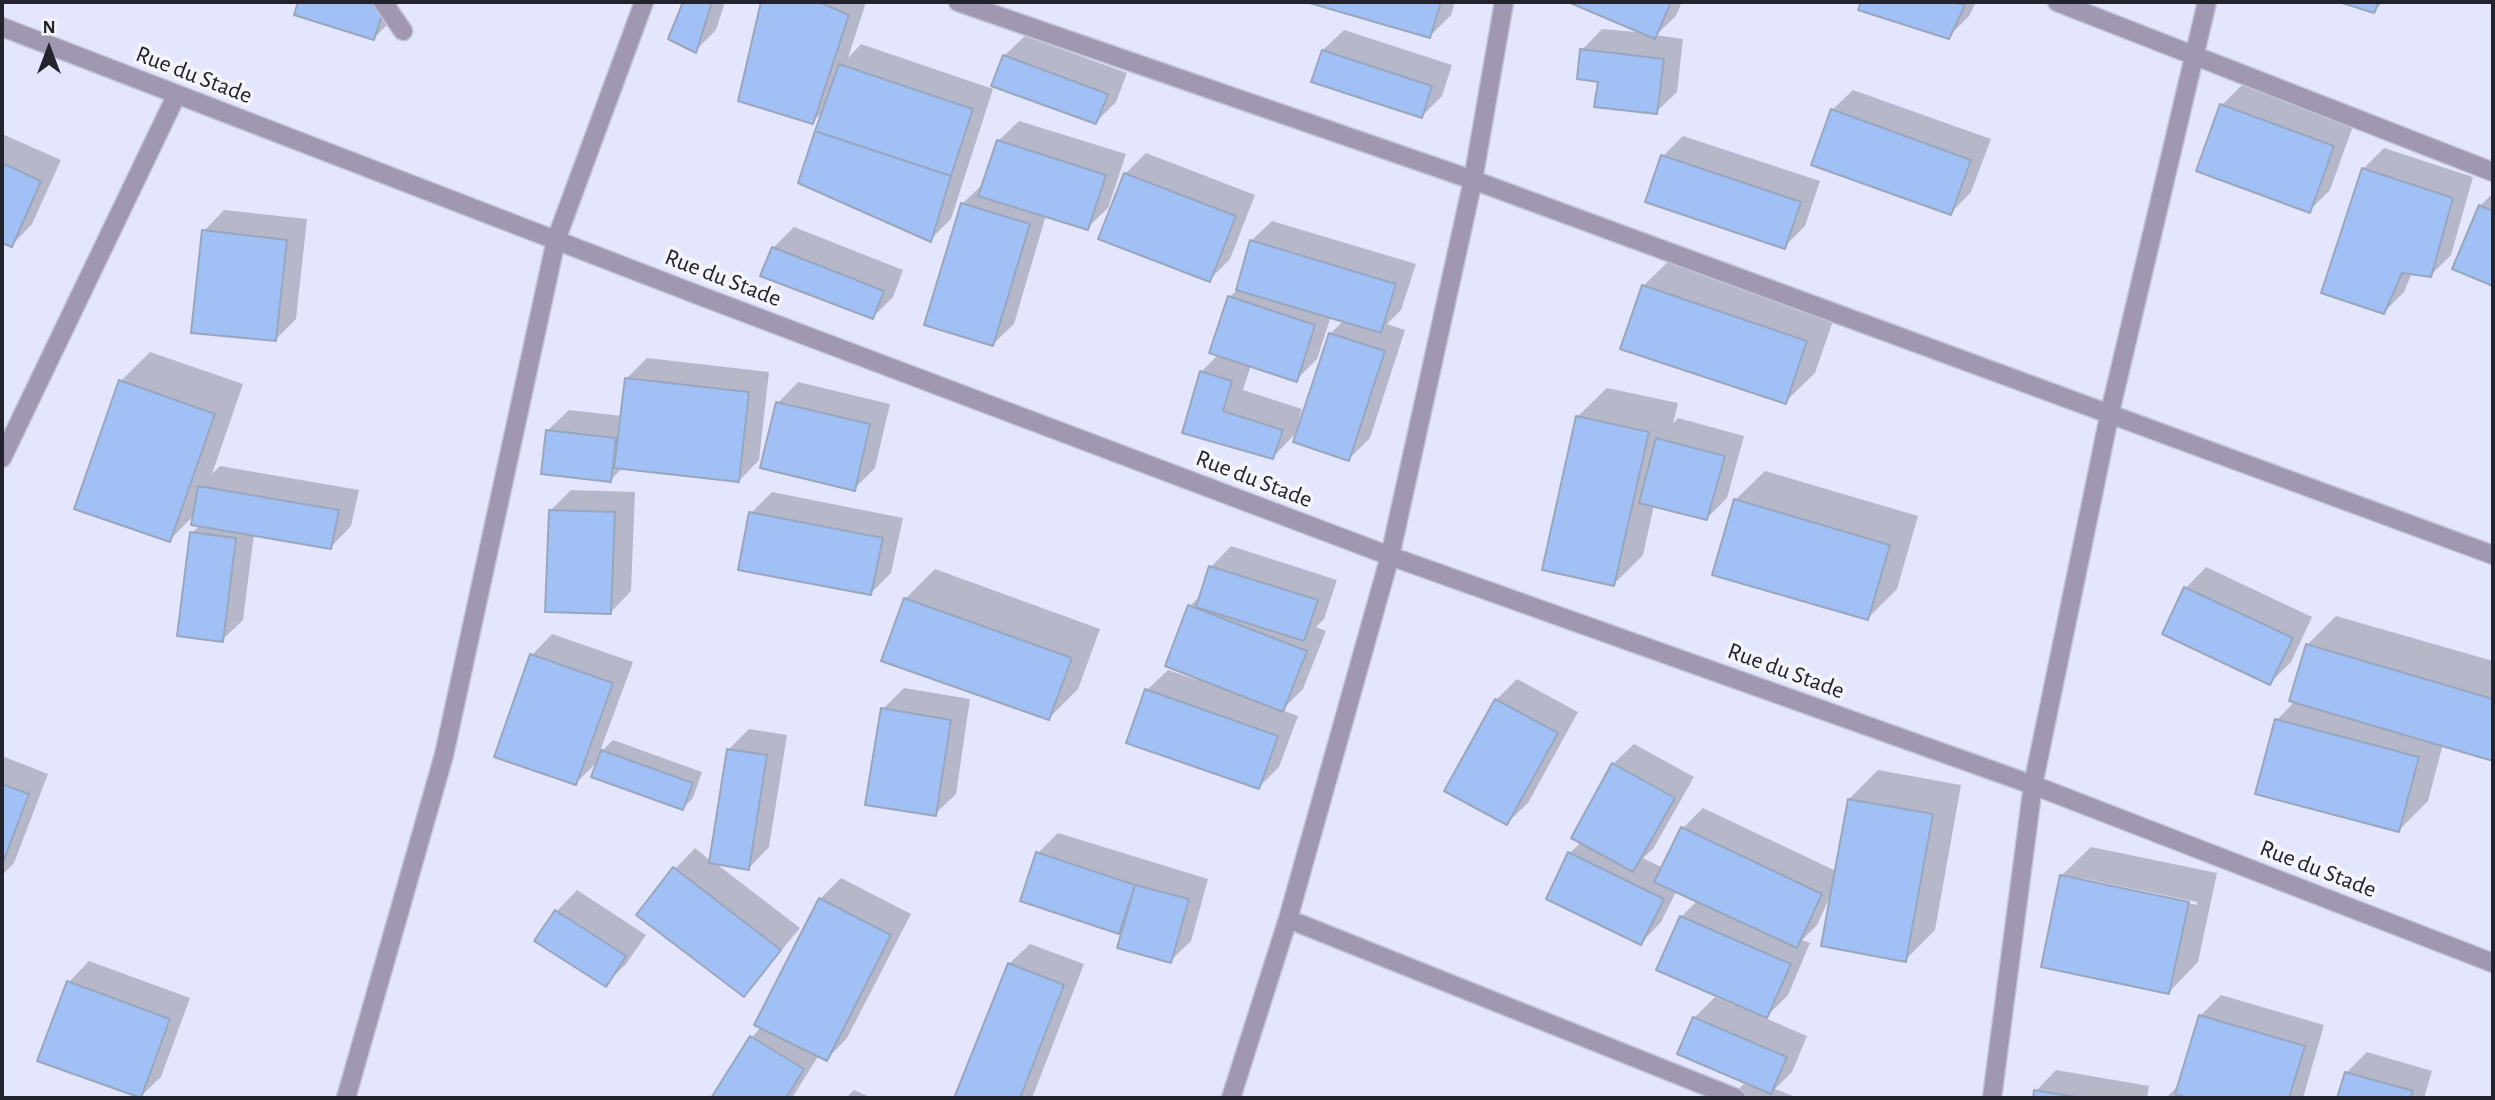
<!DOCTYPE html>
<style>
body{margin:0}
#map{position:relative;width:2495px;height:1100px;overflow:hidden;background:#e4e6fd;font-family:"Alegreya Sans",sans-serif}
canvas{display:block}
.frame{position:absolute;inset:0;border:4px solid #22232d;pointer-events:none}
.north{position:absolute;left:14px;top:14px;width:70px;height:70px;-webkit-text-stroke:5px #f4f5fb;paint-order:stroke;rotate:0deg;font-size:19px;font-weight:700;line-height:28px;text-align:center;color:#22232d}
.north::after{content:'';display:block;margin:auto;width:24px;height:32px;background:#22232d;clip-path:polygon(50% 0,100% 100%,50% 72%,0 100%)}
</style>
<div id="map">
<canvas width="2495" height="1100"></canvas>
<div class="frame"></div>
<div class="north">N</div>
</div>
<script>
const g = document.querySelector('canvas').getContext('2d');
g.lineJoin = 'round';
function paint(path, color) { g.fillStyle = color; g.fill(path, 'evenodd'); }
function stroke(path, color, width, dash) { g.strokeStyle = color; g.lineWidth = width; g.lineCap = dash ? 'butt' : 'round'; g.setLineDash(dash || []); g.stroke(path); }
function label(font, color, halo, rows, align = 'center') {
  g.font = font + ' "Alegreya Sans",sans-serif'; g.lineWidth = 7; g.setLineDash([]); g.textBaseline = 'middle'; g.strokeStyle = halo; g.fillStyle = color; for (const [text, x, y, turn = 0] of rows) {
    g.save(); g.translate(x, y); g.rotate((+turn || 0) * Math.PI / 180); g.textAlign = isNaN(turn) ? turn : align; if (halo) g.strokeText(text, 0, 0); g.fillText(text, 0, 0); g.restore();
  }
}
const shadow = new Path2D(`
 M300,2H399L394,18L374,38L296,14Z
 M685,2H725L716,30L695,51L670,39Z
 M763,2H866L848,58L861,44L993,89L951,219L930,240L825,110L812,122L740,100Z
 M1313,2H1455L1451,15L1430,36Z
 M1573,2H1682L1676,16L1656,35L1683,39L1677,92L1656,112L1600,80L1582,50L1602,29L1647,33Z
 M1862,2H1976L1969,16L1948,37L1860,9Z
 M2340,2H2383L2374,11Z
 M1344,30L1452,65L1442,96L1422,116L1323,50Z
 M1025,36L1127,73L1116,102L1096,122L1004,56Z
 M2242,85L2353,126L2330,190L2309,211L2222,105Z
 M1853,90L1991,139L1971,192L1951,213L1832,110Z
 M1019,121L1126,154L1108,208L1087,228L1046,215L1014,324L993,344L962,204L983,184L998,141Z
 M2,134L61,160L32,224L12,245L2,241Z
 M1683,136L1820,181L1805,226L1784,247L1663,156Z
 M2384,148L2473,177L2451,255L2430,276L2412,273L2404,292L2384,312L2363,169Z
 M1146,153L1255,195L1230,259L1209,280L1125,174Z
 M2493,193V284L2454,268L2480,206Z
 M224,210L307,219L296,319L276,339L204,231Z
 M1272,221L1416,264L1401,310L1387,324L1405,330L1370,438L1349,459L1330,334L1344,320L1331,316L1317,359L1296,380L1251,365L1243,390L1302,409L1295,434L1273,457L1184,432L1201,372L1219,354L1230,297L1238,289L1251,241Z
 M794,227L903,270L893,297L873,317L773,248Z
 M1673,257L1836,312L1815,373L1785,402L1643,286Z
 M150,352L243,384L212,474L220,466L359,490L351,526L331,547L254,534L243,620L222,640L192,533L200,525L194,515L170,540L121,381Z
 M647,358L769,372L759,460L739,481L623,467L610,481L548,430L569,410L622,416L626,379Z
 M798,382L890,404L875,468L854,489L778,403Z
 M1607,388L1678,403L1673,424L1678,418L1744,436L1727,498L1707,518L1654,505L1643,555L1614,584L1577,417Z
 M1765,471L1918,516L1897,589L1868,618L1735,500Z
 M571,490L635,492L631,591L611,612L550,511Z
 M772,492L903,518L891,573L871,593L751,513Z
 M1231,546L1337,580L1324,619L1316,627L1326,631L1303,689L1282,710L1298,716L1279,767L1259,787L1147,690L1168,670L1197,680L1190,606L1202,594L1211,567Z
 M2206,567L2312,617L2291,662L2270,683L2164,633L2186,588Z
 M935,569L1100,629L1078,689L1049,718L905,599Z
 M2336,616L2493,661V759L2443,744L2428,801L2399,830L2277,720L2295,701L2307,645Z
 M552,634L633,662L599,754L613,740L702,772L693,798L683,808L600,759L576,783L532,655Z
 M1517,679L1578,712L1528,803L1507,823L1446,790L1496,700Z
 M904,688L970,699L956,794L935,814L883,709Z
 M749,729L787,735L769,847L749,868L714,862L800,928L744,995L675,869L695,848L711,861L728,750Z
 M1634,744L1694,777L1653,849L1643,858L1663,868L1683,828L1703,808L1836,871L1849,799L1878,770L1961,785L1935,930L1905,960L1830,897L1817,925L1802,940L1810,943L1788,995L1765,1018L1807,1036L1792,1072L1775,1089L1798,1098H1729L1746,1082L1694,1018L1715,997L1734,1005L1735,1002L1681,917L1698,900L1677,890L1661,922L1641,943L1570,853L1581,842L1613,764Z
 M2,756L48,774L14,863L2,875Z
 M1058,833L1208,879L1191,941L1170,961L1126,924L1118,932L1038,853Z
 M2091,847L2217,873L2198,962L2169,992L2061,876ZM2081,878L2197,902V905L2081,881Z
 M841,878L911,914L847,1038L827,1059L819,1055L792,1098H713L752,1037L762,1026L820,899Z
 M577,890L646,935L626,964L605,985L537,941L557,911Z
 M1030,944L1084,964L1032,1098H956L1009,964Z
 M89,961L190,998L161,1077L140,1097L69,982Z
 M2221,995L2324,1025L2303,1098H2166L2178,1086L2200,1016Z
 M2367,1052L2432,1071L2424,1098H2339L2346,1073Z
 M2056,1070L2149,1086L2147,1098H2034L2036,1091Z
 M854,1090L872,1098H846Z`);
const building = new Path2D(`
 M298,2H374L385,5L374,40L294,15Z
 M683,2H712L696,53L668,39Z
 M761,2H819L849,15L813,124L738,101Z
 M1306,2H1441L1430,38Z
 M1568,2H1671L1655,39Z
 M1861,2H1951L1965,5L1949,39L1858,10Z
 M2339,2H2379L2374,13Z
 M1580,49L1664,59L1657,114L1594,107L1598,82L1577,79Z
 M1322,50L1432,86L1422,118L1311,82Z
 M1003,55L1108,94L1096,124L991,86Z
 M839,64L973,109L951,176L815,131Z
 M2220,104L2334,146L2310,213L2196,171Z
 M1831,109L1971,160L1951,215L1811,165Z
 M815,131L951,176L931,242L798,183Z
 M997,140L1106,175L1088,230L978,196Z
 M1661,155L1801,202L1785,249L1645,202Z
 M2,163L41,181L12,247L2,243Z
 M2362,168L2453,198L2431,277L2402,273L2384,314L2321,293Z
 M1124,173L1236,216L1210,282L1098,239Z
 M961,203L1030,224L993,346L924,325Z
 M2479,205L2493,211V286L2452,269Z
 M202,230L287,240L276,341L191,333Z
 M1250,240L1396,284L1381,333L1236,290Z
 M772,247L884,291L873,319L760,276Z
 M1642,285L1807,341L1786,404L1620,349Z
 M1228,296L1315,325L1297,382L1209,353Z
 M1329,333L1385,351L1349,461L1293,442Z
 M1200,371L1232,381L1223,411L1283,430L1273,459L1182,433Z
 M625,378L749,392L739,482L614,468Z
 M119,380L215,414L170,542L74,509Z
 M776,402L870,424L855,491L760,468Z
 M1576,416L1649,432L1614,586L1542,570Z
 M546,430L616,438L611,482L541,474Z
 M1656,438L1725,456L1707,520L1639,503Z
 M198,486L339,510L331,549L191,525Z
 M1734,499L1890,545L1868,620L1712,575Z
 M549,510L615,512L611,614L545,612Z
 M749,512L883,538L871,595L738,570Z
 M190,532L236,538L223,642L177,636Z
 M1209,566L1318,600L1304,641L1196,607Z
 M2184,587L2293,638L2270,685L2162,634Z
 M904,598L1072,658L1049,720L881,661Z
 M1188,605L1307,651L1283,712L1165,666Z
 M2306,644L2493,699V761L2289,701Z
 M530,654L613,683L576,785L494,757Z
 M1145,689L1278,736L1259,789L1126,743Z
 M1495,699L1558,733L1507,825L1444,791Z
 M881,708L951,720L936,816L865,805Z
 M2275,719L2419,757L2399,832L2255,794Z
 M727,749L767,755L749,870L709,863Z
 M601,750L693,783L683,810L591,777Z
 M1612,763L1675,798L1633,872L1571,838Z
 M2,784L29,794L2,865Z
 M1848,799L1933,814L1906,962L1821,946Z
 M1681,827L1822,894L1797,948L1654,882Z
 M1036,852L1135,885L1119,934L1020,901Z
 M1568,852L1664,899L1641,945L1546,899Z
 M673,867L781,950L744,997L636,915Z
 M2060,875L2189,902L2169,994L2041,967Z
 M1135,885L1189,899L1171,963L1117,948Z
 M819,898L891,935L827,1061L754,1025Z
 M555,910L626,956L606,987L534,941Z
 M1680,916L1791,964L1767,1018L1656,970Z
 M1008,963L1064,985L1020,1098H954Z
 M67,981L170,1019L141,1098L37,1061Z
 M2199,1015L2305,1046L2289,1098H2188L2175,1094Z
 M1693,1017L1787,1057L1771,1094L1677,1054Z
 M750,1036L804,1069L786,1098H711Z
 M2345,1072L2413,1091L2410,1098H2337Z
 M2034,1090L2082,1098H2033Z`);
const street = new Path2D(`
 M383,2L403,31
 M958,2L1473,180L2493,555
 M2057,2L2493,172
 M2,27L706,298L1390,556L2033,785L2493,963
 M2,458L177,94
 M1288,919L1736,1098
 M346,1098L444,755L556,240L644,2
 M1231,1098L1288,919L1390,556L1473,180L1504,2
 M1992,1098L2033,785L2110,412L2207,2`);
const streetNames = [
 ["Rue du Stade",194,75,21],
 ["Rue du Stade",723,278,21],
 ["Rue du Stade",1254,479,21],
 ["Rue du Stade",1786,671,20],
 ["Rue du Stade",2318,869,21]
];
paint(shadow, '#0003');
paint(building, '#a1c0f5');
stroke(building, '#98a6be', 2);
stroke(street, '#c1c3d8', 21);
stroke(street, '#a098b1', 18);
label('24px', '#22232d', '#f4f5fb', streetNames);
</script>
